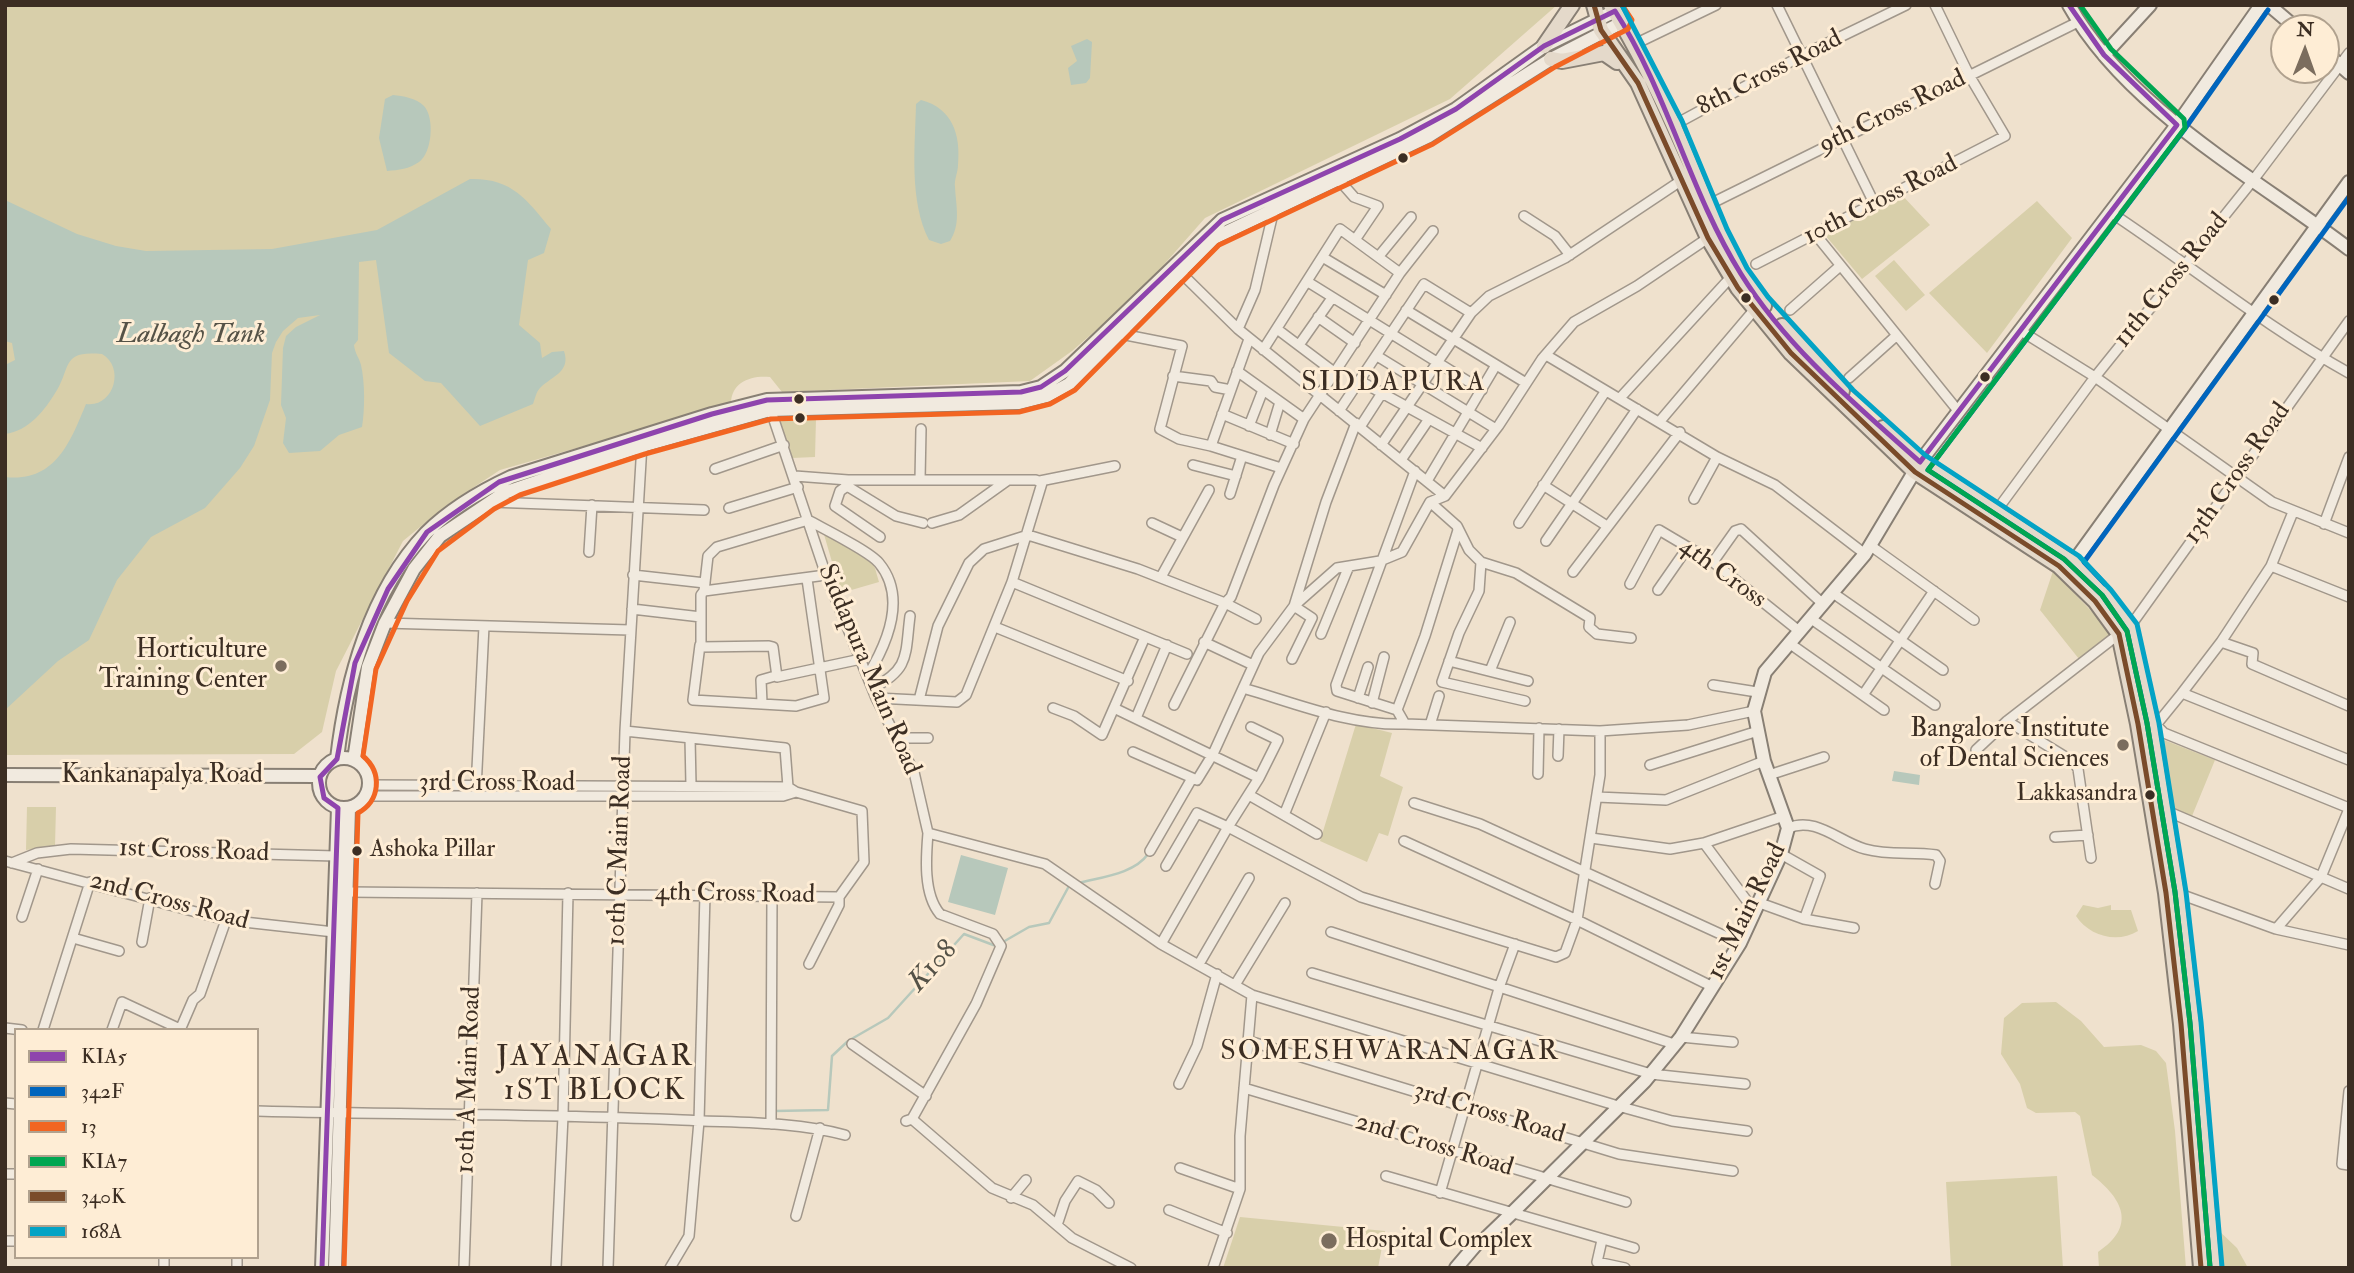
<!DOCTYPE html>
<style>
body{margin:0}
#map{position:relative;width:2354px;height:1273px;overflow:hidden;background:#efe1cd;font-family:"IM FELL Double Pica",serif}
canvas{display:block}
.frame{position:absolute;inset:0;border:7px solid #3c2e23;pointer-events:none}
.legend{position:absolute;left:14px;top:1028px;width:245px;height:231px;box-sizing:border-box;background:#feedd5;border:2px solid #b0a18e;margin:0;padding:9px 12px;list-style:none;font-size:21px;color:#3c2e23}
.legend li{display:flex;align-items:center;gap:14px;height:35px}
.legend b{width:35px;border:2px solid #b0a18e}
.north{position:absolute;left:2270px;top:14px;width:70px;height:70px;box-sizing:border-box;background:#feedd5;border:2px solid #b0a18e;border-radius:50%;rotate:1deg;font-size:19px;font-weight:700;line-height:28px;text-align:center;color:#3c2e23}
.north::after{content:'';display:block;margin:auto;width:24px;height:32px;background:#7b6d5e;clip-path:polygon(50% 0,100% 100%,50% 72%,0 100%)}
</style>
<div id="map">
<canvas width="2354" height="1273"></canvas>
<div class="frame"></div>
<ul class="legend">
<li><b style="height:9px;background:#8e44ad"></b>KIA5</li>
<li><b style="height:9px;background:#0065bd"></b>342F</li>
<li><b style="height:9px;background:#f26522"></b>13</li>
<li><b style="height:9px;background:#00a651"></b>KIA7</li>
<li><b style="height:9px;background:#7a4b2a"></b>340K</li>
<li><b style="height:9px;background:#03a3c5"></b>168A</li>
</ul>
<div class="north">N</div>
</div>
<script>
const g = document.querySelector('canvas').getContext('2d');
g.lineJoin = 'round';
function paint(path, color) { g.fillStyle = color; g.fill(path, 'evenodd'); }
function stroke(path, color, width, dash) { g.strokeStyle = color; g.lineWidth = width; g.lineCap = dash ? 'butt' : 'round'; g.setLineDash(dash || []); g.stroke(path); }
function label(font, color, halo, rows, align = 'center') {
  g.font = font + ' "IM FELL Double Pica",serif'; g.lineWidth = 6; g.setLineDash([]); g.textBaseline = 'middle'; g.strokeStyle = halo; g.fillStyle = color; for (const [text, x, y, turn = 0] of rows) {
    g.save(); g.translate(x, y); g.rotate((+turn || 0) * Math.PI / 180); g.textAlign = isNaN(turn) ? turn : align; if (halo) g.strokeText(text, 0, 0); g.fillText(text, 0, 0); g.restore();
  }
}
const green = new Path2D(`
 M5,5H1557L1450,99L1205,218L1139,293L1072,351L1030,381L782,392L770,377C751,375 731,382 731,404L500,470L447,505L403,541L336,671L322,732L294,754L5,755Z
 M1901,194L1930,225L1862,279L1825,235Z
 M2037,201L2072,238L1987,353L1929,293Z
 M1894,260L1925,295L1906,311L1875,276Z
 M816,419L815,457L792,458L779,421Z
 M823,531L872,558L879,582L841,593Z
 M2053,571L2113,634L2079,659L2040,610Z
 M1356,724L1392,733L1380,776L1403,787L1388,836L1379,833L1367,862L1320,841Z
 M2164,740L2215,760L2192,816L2173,809Z
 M27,807H56L55,846L26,850Z
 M2083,905L2098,908L2111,905V910H2131L2138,931C2117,944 2089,936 2076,916Z
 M2056,1002L2081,1021L2104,1047L2141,1045L2156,1051L2166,1063L2175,1131L2186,1268H2099L2098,1252C2137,1226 2123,1199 2092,1175L2080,1116L2075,1112L2036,1113L2027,1108L2020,1084L2001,1054L2004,1018L2022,1003Z
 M2057,1176L2063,1268H1951L1946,1182Z
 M1240,1217L1385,1231L1378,1268H1223Z
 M2214,1226L2237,1248L2248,1268H2219Z`);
const water = new Path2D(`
 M1087,39L1092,42L1090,78L1086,83L1071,85L1068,68L1077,61L1071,46Z
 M393,95C403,96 416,98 424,106C435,118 432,153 419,162C409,169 399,170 387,171L379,138L385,99Z
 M921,100C952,108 961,134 958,165C958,172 954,180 955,187C956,206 961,224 950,241L941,244L929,240C909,201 915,147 916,104Z
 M470,179C512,178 526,199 551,229L544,253L528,260L519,325L540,343L542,358L552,352L564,351C571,372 552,376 540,388C536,392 535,399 533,404L480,426L441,383L425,381L389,353L376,260L359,262L358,340L354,345C355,354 359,357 361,365C365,383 365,409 362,427L339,435L320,451L289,453L283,443L286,418L281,405L283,348L286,336L296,327L320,315L298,318L283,331L276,342L272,353L270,400L254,446L240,468L205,508L151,537L117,580L89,640L58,661L5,710V477C56,483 71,440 86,404C113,408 126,368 102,354C62,350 71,366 57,390C45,410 29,431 5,434V365L15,360L12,343L5,341V200L77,234L116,246L146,251L272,249L377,230Z
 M1894,771L1920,775L1919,785L1892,781Z
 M961,855L1008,868L995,915L948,902Z`);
const stream = new Path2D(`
 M1079,883C1101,877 1134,874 1148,854
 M774,1111L828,1110L832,1056L848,1041L888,1018L964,934L996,946L1029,927L1049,923L1069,886L1072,885`);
const street = new Path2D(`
 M1777,5L1875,205
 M1633,45L1716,5
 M1674,125L1803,55L1906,5
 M1339,180L1354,197L1378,206L1355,240
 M1708,205L2078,22
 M2110,212C2190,265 2265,326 2349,373
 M1524,216L1555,236L1570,255
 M1816,235L1959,412
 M1379,256L1411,217
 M1324,258L1386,295
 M1756,264L2005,136L1969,75L1935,5
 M1181,273L1238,329L1445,496
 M1308,282L1482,390
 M1406,310L1526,383
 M1790,310L1840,266
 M1318,317L1355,343
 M1238,329L1255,290L1275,205
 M1277,329L1334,372
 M1117,330L1121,334L1182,346L1160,429L1179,439L1211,446
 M2021,331L2095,377L2272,502L2349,533
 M1249,339L1211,446L1281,468
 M1299,345L1332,298
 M1263,350L1340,229L1400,273
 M1546,355L1717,457L1775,485L1865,554
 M1377,356L1496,429
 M1237,371L1304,419
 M1173,376L1211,381L1215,387L1231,390
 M1849,378L1896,336
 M1360,381L1482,448
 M1620,398L1731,277
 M769,405L826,575L876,698L914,772L928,833L1045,864L1161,944L1252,995L1618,1106L1672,1121L1747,1131
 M1339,411L1424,284L1471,313L1489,296L1565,258L1682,180
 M1222,414L1294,444
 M1660,421L1755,309
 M1249,426L1263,390
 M1360,427L1382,393
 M1270,435L1280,402
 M1381,445L1471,313
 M1401,460L1429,419
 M1193,465L1236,476
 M715,469L784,445
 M1415,471L1336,685L1337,691L1397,710L1405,724L1600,731
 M795,476L848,480H1036L1042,483L1012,582L966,695L957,702L876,698
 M844,480L847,486L896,516L923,523
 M920,480L921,429
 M1040,481L1115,466
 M1427,481L1496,365
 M1543,485L1607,526
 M847,486L840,491L835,506L880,537
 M1230,494L1242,456
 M1694,499L1717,457
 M491,502L704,510
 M729,508L798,487
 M1997,510L2095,377L2254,179L2349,53
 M2293,512L2271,566L2221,642L2182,693L2349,760
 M932,523L959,515L1008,480
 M1152,523L1182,537
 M1519,523L1605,392
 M2324,524L2349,457
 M1457,526L1469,550L1481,562L1479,591L1459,633L1442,682L1525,701
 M1546,541L1637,409
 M1871,546L1974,620
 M589,552L592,505
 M1481,562L1516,573L1590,618L1589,627L1597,634L1631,638
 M1713,562L1735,531L1741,529L1823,604
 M2271,566L2349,597
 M1573,572L1680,432
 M633,575L705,583
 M1161,577L1209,490
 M1012,582L1187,654
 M1630,584L1659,530L1713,562L1799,631
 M1658,590L1688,547
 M704,591L708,556L717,547L808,520C824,529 869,551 879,563C907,597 888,642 868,675
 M1833,593L1943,670
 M632,609L701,617V595L704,591L826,575
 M701,617V647L769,646L773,647L777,677L861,659
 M1810,618L1935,705
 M385,623L630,630
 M995,627L1128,681
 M2129,628L2349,321
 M1321,634L1349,566
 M1204,642L1253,665
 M2221,642L2253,653L2252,664L2349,706
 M1789,643L1884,710
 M700,645L693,700L796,706L824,698L807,579
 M1292,659L1312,618L1294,606L1326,502L1356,423
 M1449,661L1528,681
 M1490,671L1510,622
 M1713,685L1757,692
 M873,688C910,669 905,655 910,616
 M1243,688C1295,703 1350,726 1405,724
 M1863,695L1934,591
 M1358,698L1368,667
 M919,700L938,626L969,563L984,549L1028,535L1138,569L1225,603L1231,597L1274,485L1304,419L1400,273L1433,231
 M762,703L761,680L775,676
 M1372,703L1384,657
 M1174,705L1225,603L1256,619
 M1053,708L1074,716L1102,735L1145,637
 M1116,709L1259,778L1228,827L1361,897L1556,957L1565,953L1577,920L1713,987
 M1397,710L1425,636L1458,530L1457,526L1430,502
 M1136,718L1167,645
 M2007,721L2074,762L2078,769L2091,858
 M2150,724L2156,725L2164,733L2349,808
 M1430,725L1439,696
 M2156,725L2182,693
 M1251,727L1278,740L1259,778
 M625,731L785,748L788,787
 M690,738L691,785
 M896,738H928
 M1976,750L2007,721L2119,634
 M1133,752L1197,780L1213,754L1259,653L1294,606L1337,568L1380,561L1402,552L1430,502L1445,496L1499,425L1542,359L1574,322L1637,286L1708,238
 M1558,756L1559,729
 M1650,765L1758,731
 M1538,774L1539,728
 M1769,775L1824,757
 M369,785L788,787L796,792L862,811L864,862L839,897
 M476,789L484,626
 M1249,795L1317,834
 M365,796H783L796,792
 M1597,797L1666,800L1764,761
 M1414,803L1480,824L1740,943
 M2162,809L2349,889
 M1284,815L1326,712
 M1788,828C1816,816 1839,842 1865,849C1890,856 1913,851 1936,855L1940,861L1935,884
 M2055,837L2088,835
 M1591,838L1670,849L1704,843
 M1404,841L1577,920L1600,775V731L1688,725L1754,711
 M1150,851L1191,780
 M1781,854L1820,876L1805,917
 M5,861L226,920L334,932
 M12,863L37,853L71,849L336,856
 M347,892L839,897V905L809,964
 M2177,893L2276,929L2349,945
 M1757,902L1804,919L1854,928
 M1753,909L1704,843L1784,816
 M22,917L38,869
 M2276,929L2321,877L2349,809
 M1331,932L1674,1044
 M73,938L119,951
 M142,942L150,898
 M1161,944L1228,827L1197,813L1166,866
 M1199,964L1249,878
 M1312,973L1651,1074L1745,1084
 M1235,985L1285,903
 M5,1028L22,1030
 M43,1030L90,882
 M112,1030L122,1002L180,1029
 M180,1030L193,1000L200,994L226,920
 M1681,1037L1733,1042
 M1249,1041L1619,1154L1733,1171
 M852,1044L926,1096
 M1179,1084L1197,1046L1217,974
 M1244,1088L1626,1202
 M2349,1091L2342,1164L2349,1165
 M5,1103L16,1104
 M257,1111C399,1115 540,1113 682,1120C736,1123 792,1121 845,1135
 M912,1119L992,1188L1033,1205L1072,1238L1131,1268
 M906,1121L912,1119L976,1004L1001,946L993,934L940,914C923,894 926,857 928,833
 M771,1124L772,896
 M1180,1168L1240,1189
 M5,1174H16
 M1386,1176L1634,1248
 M1440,1193L1500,985L1515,944
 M1011,1198L1026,1180
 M1169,1210L1227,1233
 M796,1216L820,1128
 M1057,1225L1065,1201L1078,1181L1096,1190L1109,1203
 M1602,1240L1597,1262L1625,1268
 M5,1241H16
 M164,1268V1257
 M237,1268V1257
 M464,1268L477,893
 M556,1268L563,1116L568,893
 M608,1268L625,731L642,444
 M670,1268L689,1236L699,1121L705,894
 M1213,1268L1240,1189V1136L1252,995`);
const secondary = new Path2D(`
 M2069,5C2127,109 2256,178 2349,249
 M2269,5L2296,28
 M2326,53L2349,73
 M2104,55L2150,5
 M2073,563L2349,182
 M319 783a25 25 0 1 1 50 0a25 25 0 1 1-50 0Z
 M337,759C346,680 370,592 426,533C450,509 481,491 511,477L712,414L767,400L1021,392L1041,387L1065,371L1222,220L1400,139L1456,109L1544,46L1615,11
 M354,760L368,667L385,623L414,569L440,536L504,493L642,446L770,410L1019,403L1047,396L1069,384L1214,238L1429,136L1551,59L1623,22
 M5,775L319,776
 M322,1268L338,808
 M335,1268L349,808
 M1456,1268L1479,1241L1485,1239L1511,1214L1645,1081L1681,1037L1740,943L1781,854L1788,828L1764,761L1754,711L1765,672L1865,554L1920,462L2177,125L2261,5`);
const primary = new Path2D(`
 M1594,5L1601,30L1638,83L1708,238L1738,288L1791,353L1915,472L2059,566L2095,601L2119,634L2138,724L2166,893L2181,1024L2201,1268
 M1611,5C1634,44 1655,83 1673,124C1701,186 1721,252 1764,306
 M1544,46L1572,5
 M1551,59L1562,61L1604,53L1617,62
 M1782,326L1842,391
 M1883,428L1920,462L2073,563L2105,596L2129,628L2150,724L2177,893L2192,1023L2213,1268`);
const bus1 = new Path2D(`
 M322,1268L338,808L324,798L320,777L337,759L355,663L388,589L427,532L499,482L712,414L767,400L1021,392L1041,387L1065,371L1222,220L1400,139L1456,109L1544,46L1615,11C1668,93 1689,191 1741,274C1787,348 1856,405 1920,462L2177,125L2104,55L2069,5`);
const bus2 = new Path2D(`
 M2105,584L2084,562L2349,197
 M2210,1267L2190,1023L2175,892L2147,723L2127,631L2102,595L2064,559L1928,470L2184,130L2268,10`);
const bus3 = new Path2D(`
 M344,1268L358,813C380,801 383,773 363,756L376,669L407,601L438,551L494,509L520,495L645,454L771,419L1019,412L1050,404L1075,390L1219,245L1433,144L1555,67L1628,29L1632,20L1622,5`);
const bus4 = new Path2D(`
 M2080,5L2111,49L2184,119L2185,128L1928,470L2064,559L2102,595L2127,631L2147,723L2175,892L2190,1023L2210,1267`);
const bus5 = new Path2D(`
 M1594,5L1601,30L1638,83L1708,238L1738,288L1791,353L1915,472L2059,566L2095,601L2119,634L2138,724L2166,893L2181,1024L2201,1268`);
const bus6 = new Path2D(`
 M1622,5L1682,121L1727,229L1747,268L1768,297L1853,390L1925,455L2079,556L2111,590L2137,624L2159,723L2186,892L2201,1022L2222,1267`);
const markers = [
 [1403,158,6,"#3c2e23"],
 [1746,298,6,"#3c2e23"],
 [2274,300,6,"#3c2e23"],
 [1985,377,6,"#3c2e23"],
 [799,399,6,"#3c2e23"],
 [800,418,6,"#3c2e23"],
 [281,666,7,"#7b6d5e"],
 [2123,745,7,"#7b6d5e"],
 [2150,795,6,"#3c2e23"],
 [357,851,6,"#3c2e23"],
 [1329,1241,9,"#7b6d5e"]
];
const busNames = [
 ["Lakkasandra",2137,795],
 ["Ashoka Pillar",370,851,"left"]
];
const streetNames = [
 ["8th Cross Road",1770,74,-27],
 ["9th Cross Road",1893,113,-26],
 ["10th Cross Road",1881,201,-27],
 ["11th Cross Road",2172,281,-51],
 ["13th Cross Road",2238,474,-55],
 ["4th Cross",1722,574,36],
 ["Siddapura Main Road",868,670,67],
 ["Kankanapalya Road",162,776],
 ["3rd Cross Road",497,784],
 ["10th C Main Road",621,851,-88],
 ["1st Cross Road",194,852,2],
 ["4th Cross Road",735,895,1],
 ["2nd Cross Road",169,902,15],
 ["1st Main Road",1748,912,-64],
 ["10th A Main Road",470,1080,-88],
 ["3rd Cross Road",1489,1114,17],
 ["2nd Cross Road",1434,1146,17]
];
const poiNames = [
 ["Horticulture",267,651],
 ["Training Center",267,681],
 ["Bangalore Institute",2109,730],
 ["of Dental Sciences",2109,760],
 ["Hospital Complex",1345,1241,"left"]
];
const waterNames = [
 ["Lalbagh Tank",191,336],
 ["K108",934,967,-48]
];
const neighbourhoodNames = [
 ["SIDDAPURA",1394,384],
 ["SOMESHWARANAGAR",1390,1053]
];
const quarterNames = [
 ["JAYANAGAR",595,1059],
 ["1ST BLOCK",595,1093]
];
paint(green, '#d8cfaa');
paint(water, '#b7c8bb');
stroke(stream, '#b7c8bb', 2.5);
stroke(street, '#a1978b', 12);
stroke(secondary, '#887f74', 16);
stroke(primary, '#887f74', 18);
stroke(street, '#f1eadf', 9);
stroke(secondary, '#f1eadf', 12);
stroke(primary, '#e4d9ca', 14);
stroke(bus1, '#8e44ad', 5);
stroke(bus2, '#0065bd', 5);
stroke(bus3, '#f26522', 5);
stroke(bus4, '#00a651', 5);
stroke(bus5, '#7a4b2a', 5);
stroke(bus6, '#03a3c5', 5);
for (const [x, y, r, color] of markers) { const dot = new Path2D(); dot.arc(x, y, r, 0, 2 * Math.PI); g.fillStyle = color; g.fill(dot); stroke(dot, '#feedd5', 2.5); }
label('24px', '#3c2e23', '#feedd5', busNames, 'right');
label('26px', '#3c2e23', '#feedd5', streetNames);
label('26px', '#3c2e23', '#feedd5', poiNames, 'right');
label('italic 28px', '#555247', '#feedd5', waterNames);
g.letterSpacing = '2px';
label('28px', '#3c2e23', '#feedd5', neighbourhoodNames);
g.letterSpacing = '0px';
g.letterSpacing = '2px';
label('30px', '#3c2e23', '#feedd5', quarterNames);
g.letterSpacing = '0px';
</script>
